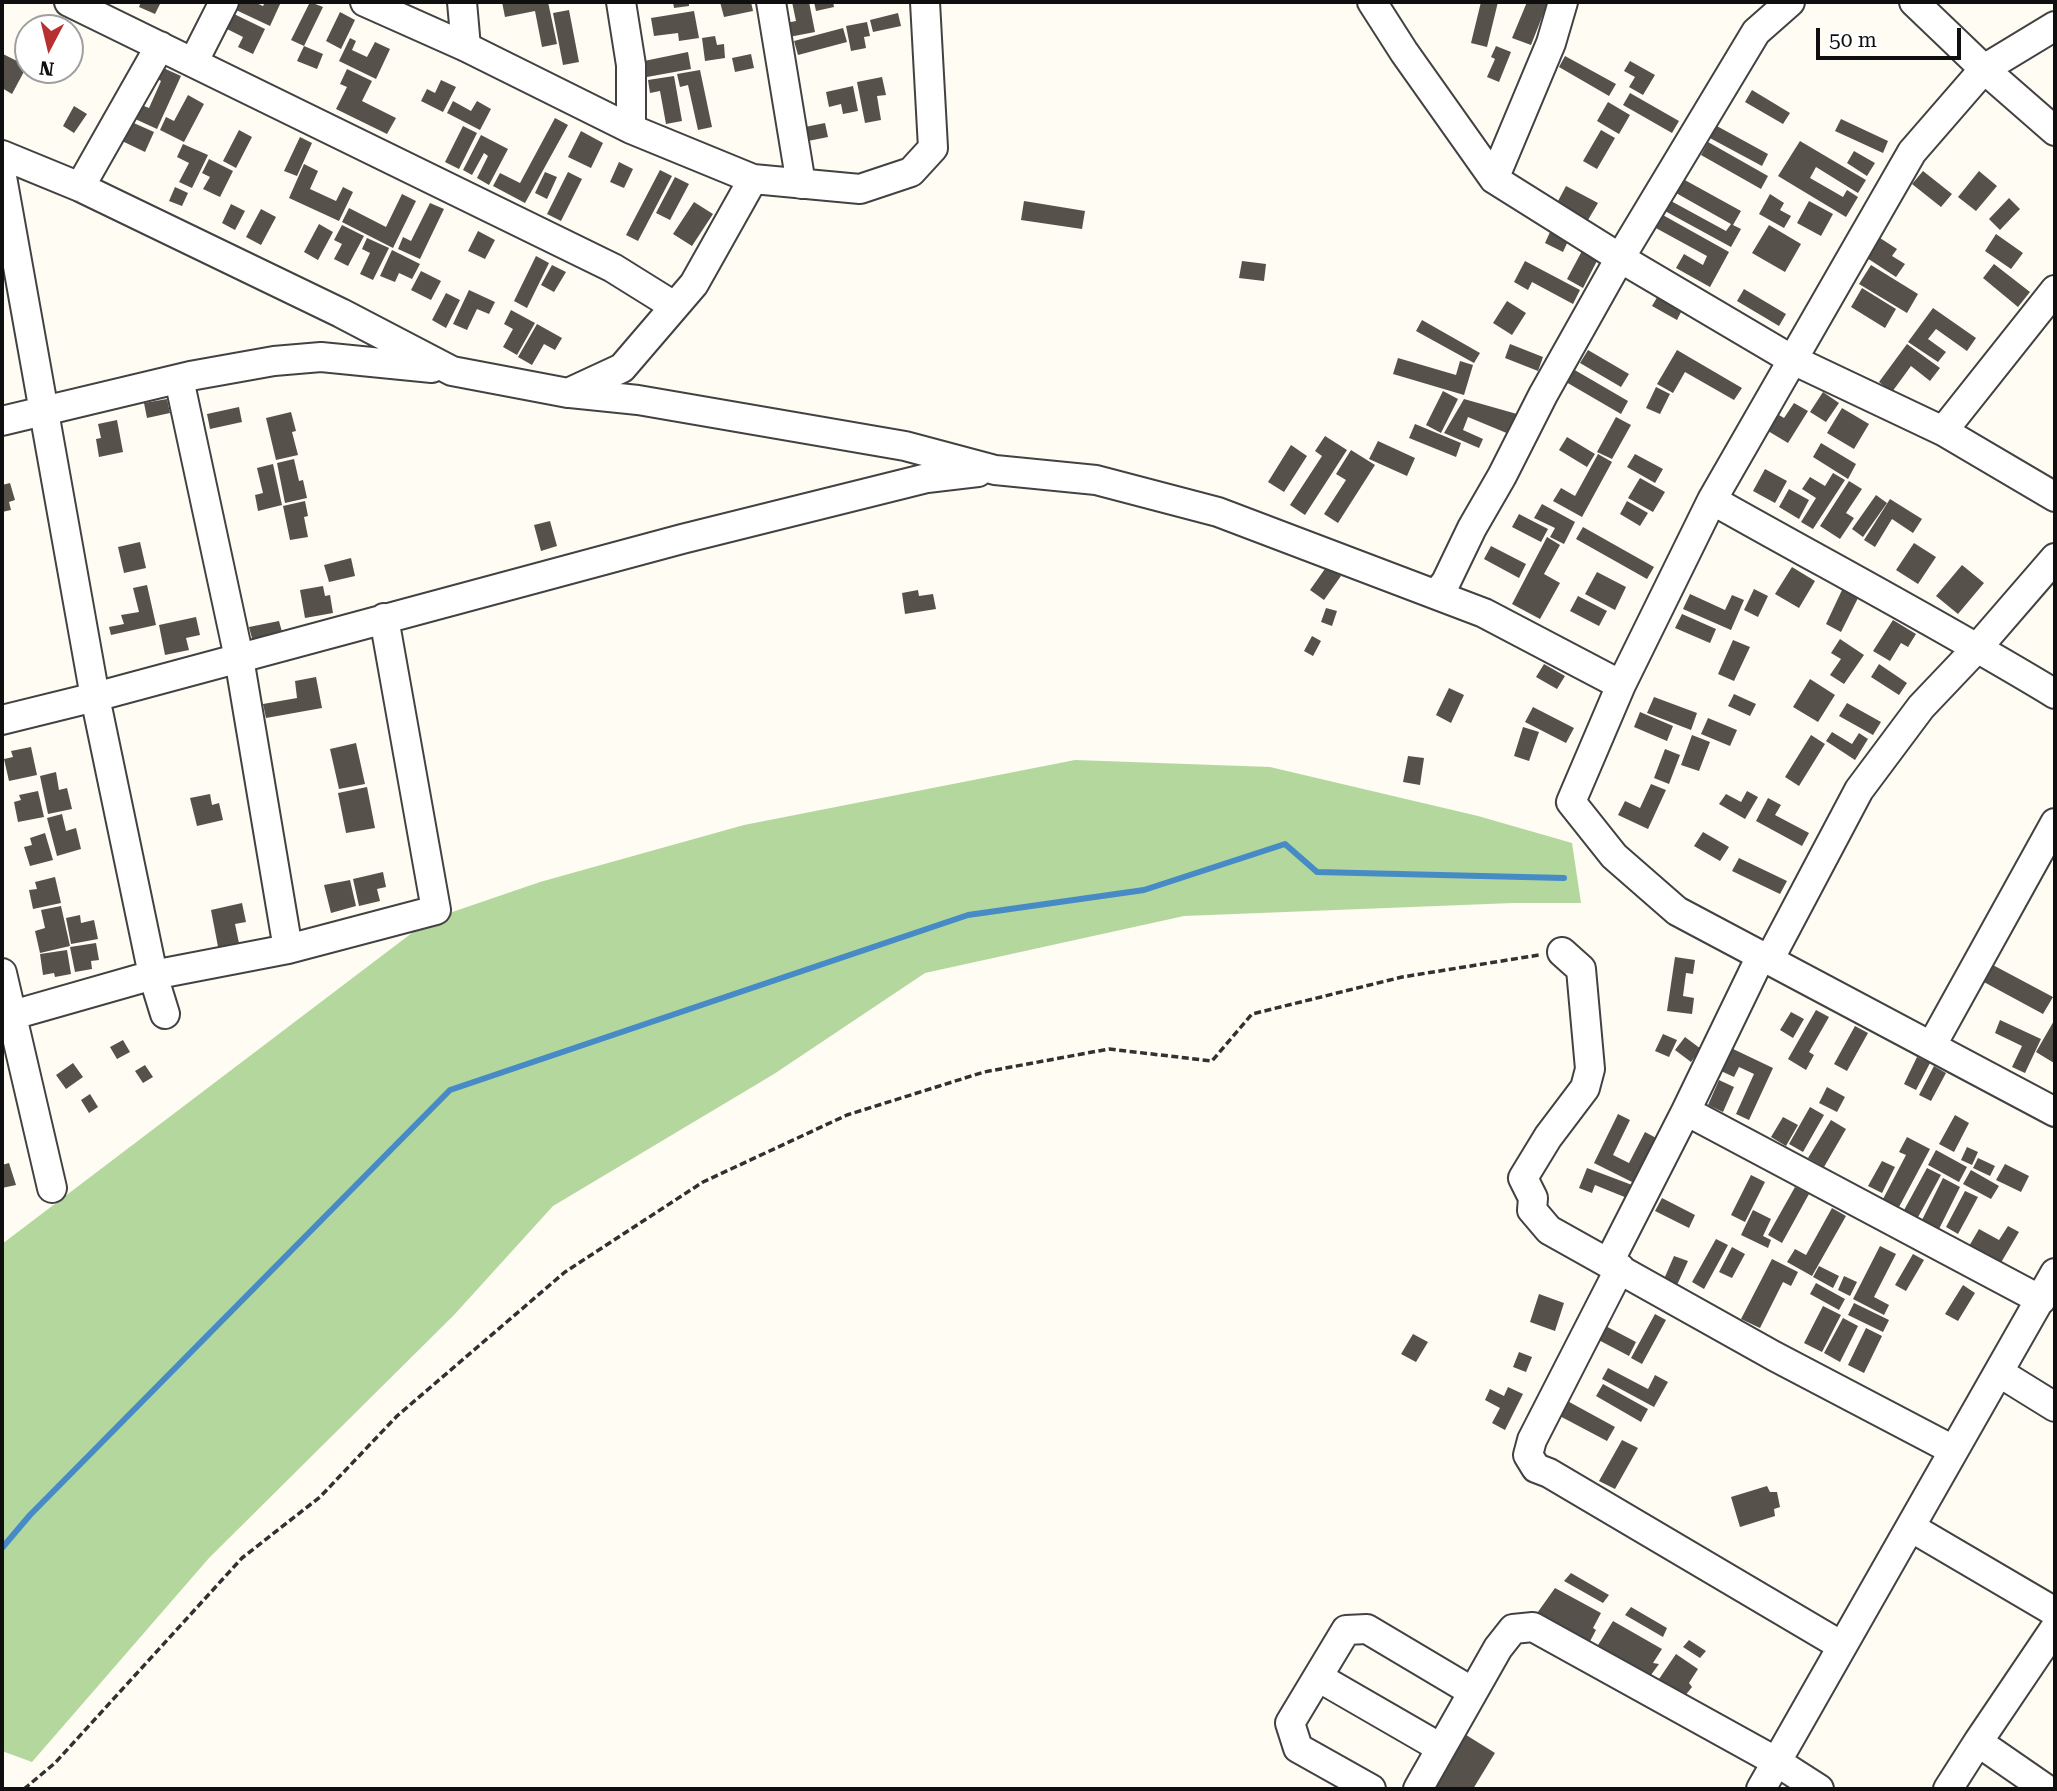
<!DOCTYPE html>
<style>
body{margin:0}
#map{position:relative;width:2057px;height:1791px;overflow:hidden;background:#fefcf3;font-family:"Roboto Serif",serif}
canvas{display:block}
.frame{position:absolute;inset:0;border:4px solid #0f0f0f;pointer-events:none}
.north{position:absolute;left:14px;top:14px;width:70px;height:70px;box-sizing:border-box;background:#fff;border:2px solid #9f9f9f;border-radius:50%;rotate:187deg;font-size:19px;font-weight:700;line-height:28px;text-align:center;color:#0f0f0f}
.north::after{content:'';display:block;margin:auto;width:24px;height:32px;background:#b73130;clip-path:polygon(50% 0,100% 100%,50% 72%,0 100%)}
.scale{position:absolute;left:1816px;top:28px;width:145px;height:32px;box-sizing:border-box;border:4px solid #0f0f0f;border-top:0;padding-left:9px;font-size:21px;line-height:24px;white-space:nowrap;color:#0f0f0f;-webkit-text-stroke:5px #fff;paint-order:stroke}
</style>
<div id="map">
<canvas width="2057" height="1791"></canvas>
<div class="frame"></div>
<div class="north">N</div>
<div class="scale">50 m</div>
</div>
<script>
const g = document.querySelector('canvas').getContext('2d');
g.lineJoin = 'round';
function paint(path, color) { g.fillStyle = color; g.fill(path, 'evenodd'); }
function stroke(path, color, width, dash) { g.strokeStyle = color; g.lineWidth = width; g.lineCap = dash ? 'butt' : 'round'; g.setLineDash(dash || []); g.stroke(path); }
const forest = new Path2D(`
 M1075,760L1270,767L1478,816L1572,843L1581,903H1513L1184,916L925,973L774,1074L553,1206L454,1315L209,1558L32,1762L2,1751V1244L429,920L540,882L744,825Z`);
const stream = new Path2D(`
 M2,1548L30,1515L450,1090L968,915L1144,890L1285,844L1317,872L1564,878`);
const building = new Path2D(`
 M141,2H161L155,14L139,7Z
 M240,2H254L263,6L265,2H281L270,26L236,10Z
 M310,2L323,7L304,46L291,40Z
 M502,2H548L557,44L542,47L535,11L505,17Z
 M673,2H689V6L674,8Z
 M720,2H751L753,11L724,17Z
 M792,2H809L815,32L789,37L786,23L796,21Z
 M814,2H833L834,7L816,11Z
 M1481,2H1498L1487,47L1471,43Z
 M1527,2H1548L1531,45L1512,38Z
 M569,10L579,62L563,65L553,13Z
 M694,11L699,38L679,41L678,33L654,36L651,18Z
 M340,12L355,20L341,49L326,41Z
 M232,13L265,29L253,54L238,47L243,37L225,28Z
 M898,13L901,26L873,32L870,20Z
 M867,22L870,36L864,37L866,48L851,51L846,26Z
 M843,28L847,42L798,55L794,41Z
 M715,36L717,45L724,44L725,58L705,61L702,38Z
 M350,38L356,41L352,50L367,57L375,42L390,49L376,79L339,61Z
 M304,46L323,54L317,69L297,61Z
 M1496,46L1511,52L1499,82L1487,77L1495,59L1491,57Z
 M688,52L691,69L647,77L644,61Z
 M3,54L27,66L12,94L2,88Z
 M751,54L754,68L735,72L732,58Z
 M1565,56L1616,84L1609,96L1559,67Z
 M1630,61L1655,75L1643,95L1629,87L1635,77L1624,71Z
 M159,66L181,76L157,129L133,118L139,104L149,108L161,81L154,77Z
 M347,69L372,81L362,101L396,118L387,134L336,109L347,87L340,84Z
 M41,70H58L55,76Z
 M700,70L712,127L698,130L688,85L680,87L677,74Z
 M674,76L682,121L666,124L660,91L650,93L648,80Z
 M882,77L886,95L877,96L881,120L865,123L857,82Z
 M441,80L456,87L443,112L421,101L427,89L435,93Z
 M853,86L858,111L843,114L841,104L829,107L826,92Z
 M1752,90L1790,113L1783,124L1745,102Z
 M1630,93L1679,121L1672,133L1623,105Z
 M188,95L204,104L184,142L160,130L166,117L174,121Z
 M453,101L471,111L477,101L491,109L480,130L447,113Z
 M1608,102L1630,115L1619,134L1597,121Z
 M74,106L87,114L74,133L63,126Z
 M555,118L568,125L525,203L493,186L500,173L520,183Z
 M1841,119L1888,141L1883,153L1835,131Z
 M127,120L154,132L145,152L122,141L128,129Z
 M825,123L828,137L808,141L805,127Z
 M1715,125L1768,154L1762,166L1708,137Z
 M463,126L477,133L459,169L445,162Z
 M239,130L252,137L236,168L223,161Z
 M1601,130L1615,138L1597,169L1583,161Z
 M581,131L603,143L591,168L568,157Z
 M481,135L508,149L489,185L477,178L488,156L484,153L472,175L463,170Z
 M300,137L312,143L297,176L284,171Z
 M1800,141L1866,180L1858,193L1816,167L1810,178L1843,197L1847,190L1858,197L1846,217L1778,176Z
 M1708,142L1768,176L1761,189L1701,155Z
 M183,144L208,155L192,188L179,182L189,163L177,157Z
 M1854,151L1875,163L1867,176L1847,163Z
 M209,159L233,171L220,197L203,189L210,177L202,173Z
 M619,162L633,169L624,188L610,182Z
 M304,164L318,171L310,189L336,201L343,187L353,192L339,221L289,198Z
 M660,170L672,176L638,241L626,235Z
 M1923,171L1952,194L1941,207L1912,184Z
 M1979,171L1997,186L1976,211L1958,197Z
 M545,172L557,177L547,199L535,193Z
 M568,172L582,179L561,221L547,214Z
 M675,177L689,184L670,220L656,213Z
 M1683,179L1741,211L1733,225L1741,229L1731,247L1665,211L1671,201L1726,231L1731,224L1676,193Z
 M1566,186L1598,203L1588,220L1557,203Z
 M175,187L188,193L182,206L169,201Z
 M402,194L416,201L393,248L342,222L349,208L386,227Z
 M1770,194L1784,203L1780,210L1791,216L1784,228L1759,214Z
 M2009,198L2020,209L2000,230L1989,219Z
 M1024,201L1085,211L1082,229L1021,220Z
 M1809,201L1833,214L1821,236L1797,223Z
 M694,202L713,214L692,246L673,234Z
 M430,203L444,209L420,259L398,249L403,237L411,241Z
 M231,204L245,211L235,230L222,223Z
 M261,209L276,217L261,245L246,237Z
 M1661,214L1729,252L1710,287L1676,268L1684,254L1703,265L1707,256L1654,227Z
 M319,224L333,232L318,260L304,252Z
 M342,225L364,236L348,266L334,259L342,244L334,240Z
 M1769,225L1801,244L1785,272L1752,253Z
 M478,231L495,240L485,259L468,251Z
 M1550,232L1568,241L1563,252L1545,243Z
 M1996,234L2023,253L2011,269L1985,251Z
 M367,238L389,248L373,280L360,274L370,253L362,249Z
 M1880,238L1897,249L1892,256L1905,264L1896,277L1867,258Z
 M1583,249L1599,257L1583,288L1567,279Z
 M392,250L420,264L412,279L399,273L395,282L380,276Z
 M536,256L549,263L527,308L514,301Z
 M1242,261L1266,264L1264,281L1239,278Z
 M1525,261L1580,290L1573,304L1532,282L1528,290L1514,282Z
 M1994,264L2030,292L2018,307L1983,278Z
 M552,265L566,272L554,292L541,285Z
 M1871,265L1918,294L1907,313L1859,284Z
 M421,271L441,281L431,300L411,290Z
 M1862,288L1896,309L1885,328L1851,307Z
 M1744,289L1786,314L1779,326L1737,301Z
 M469,290L495,302L489,314L477,309L467,330L453,324Z
 M446,293L460,300L446,328L432,320Z
 M1659,294L1683,308L1677,320L1652,306Z
 M1507,301L1526,313L1512,335L1493,323Z
 M1933,308L1976,338L1967,351L1936,329L1928,339L1946,352L1938,362L1908,342Z
 M511,310L535,323L517,355L503,347L513,329L504,324Z
 M1422,320L1480,353L1474,363L1416,331Z
 M537,324L562,338L555,350L544,344L532,365L518,357Z
 M1510,344L1543,357L1538,371L1505,358Z
 M1907,344L1940,368L1930,381L1911,366L1892,392L1879,382Z
 M1588,350L1629,374L1621,387L1580,363Z
 M1677,350L1742,388L1734,400L1685,372L1673,393L1657,384Z
 M1398,358L1456,375L1460,361L1473,365L1464,395L1393,374Z
 M1573,369L1628,401L1621,414L1566,382Z
 M1656,387L1670,394L1660,414L1646,408Z
 M1443,391L1458,399L1441,433L1426,425Z
 M1823,392L1839,403L1826,422L1810,412Z
 M167,399L170,413L147,418L144,403Z
 M1464,399L1517,414L1509,434L1468,417L1463,430L1483,439L1479,448L1444,433Z
 M1794,403L1808,411L1788,443L1768,431L1779,415L1784,418Z
 M239,407L242,422L210,429L207,414Z
 M1842,408L1869,424L1854,449L1827,433Z
 M291,412L296,431L292,432L298,455L276,460L266,418Z
 M1616,417L1631,425L1612,459L1597,452Z
 M117,420L123,452L99,457L96,439L101,438L98,424Z
 M1415,424L1461,443L1456,457L1409,438Z
 M1325,436L1347,450L1305,515L1290,505L1322,456L1315,451Z
 M1567,437L1595,454L1587,467L1559,450Z
 M1378,441L1415,458L1407,476L1369,459Z
 M1821,443L1856,464L1848,479L1813,457Z
 M1291,445L1307,456L1284,492L1268,482Z
 M1351,450L1375,465L1338,523L1324,514L1346,480L1336,474Z
 M1598,454L1612,462L1582,517L1553,501L1561,488L1575,496Z
 M1635,454L1663,469L1655,483L1627,467Z
 M294,459L299,481L303,480L307,498L285,503L277,463Z
 M273,464L282,505L258,511L255,495L263,493L257,468Z
 M1765,469L1787,481L1775,503L1753,491Z
 M1833,473L1845,480L1813,529L1801,522L1816,498L1802,489L1810,477L1825,486Z
 M1640,478L1665,492L1653,512L1628,498Z
 M1849,481L1862,489L1846,513L1854,518L1840,539L1820,526Z
 M10,483L15,500L9,502L11,510L2,512V485Z
 M1789,489L1809,500L1799,519L1779,507Z
 M1876,495L1887,503L1863,537L1852,529Z
 M1890,499L1922,519L1913,533L1892,519L1875,547L1864,540Z
 M305,501L308,516L304,517L308,537L290,540L283,506Z
 M1627,501L1648,513L1640,526L1620,514Z
 M1542,504L1575,522L1564,544L1550,537L1555,528L1534,518Z
 M1519,514L1548,529L1541,542L1512,527Z
 M550,521L557,546L541,551L534,525Z
 M1583,527L1654,567L1647,579L1576,539Z
 M1547,537L1560,545L1544,574L1560,583L1540,619L1512,604Z
 M140,542L146,568L124,573L118,547Z
 M1914,543L1936,557L1918,584L1896,570Z
 M1491,546L1526,564L1519,578L1484,559Z
 M351,558L355,576L329,582L324,565Z
 M1962,565L1984,583L1958,614L1936,596Z
 M1327,566L1341,576L1324,600L1310,590Z
 M1792,567L1815,581L1799,608L1775,594Z
 M1597,572L1626,587L1615,610L1585,594Z
 M147,585L156,625L111,635L109,627L124,624L121,615L139,612L133,588Z
 M323,586L325,596L330,595L333,613L305,618L300,590Z
 M1754,589L1768,596L1758,617L1744,610Z
 M918,590L919,596L933,594L936,609L905,614L902,593Z
 M1842,590L1858,598L1841,632L1826,624Z
 M1690,594L1725,610L1732,595L1744,600L1731,630L1683,609Z
 M1578,596L1607,611L1599,626L1570,611Z
 M1326,608L1337,611L1332,626L1321,622Z
 M1682,614L1716,629L1710,643L1675,628Z
 M196,617L200,635L186,638L189,650L165,655L159,625Z
 M1893,620L1916,634L1908,647L1901,643L1890,661L1873,651Z
 M279,621L284,639L254,646L249,627Z
 M1312,636L1321,641L1313,656L1304,651Z
 M1840,639L1864,655L1844,684L1830,675L1841,659L1831,653Z
 M1733,640L1750,647L1734,681L1718,674Z
 M1544,664L1565,676L1557,689L1536,677Z
 M1879,664L1907,683L1899,695L1871,677Z
 M316,677L322,708L266,718L263,704L297,698L295,681Z
 M1810,679L1835,695L1818,722L1793,707Z
 M1449,688L1464,695L1451,723L1436,715Z
 M1734,694L1756,704L1750,716L1728,706Z
 M1654,697L1697,713L1691,730L1647,713Z
 M1847,703L1881,722L1873,735L1839,716Z
 M1533,707L1574,728L1566,743L1525,722Z
 M1640,712L1673,726L1667,741L1634,727Z
 M1708,718L1737,730L1730,746L1701,734Z
 M1523,727L1539,732L1529,761L1514,756Z
 M1832,732L1852,744L1859,733L1868,739L1855,760L1826,741Z
 M1692,735L1710,742L1699,771L1681,765Z
 M1811,735L1825,744L1799,786L1785,777Z
 M356,743L365,784L339,789L330,749Z
 M31,747L37,775L9,781L4,759L13,757L11,751Z
 M1665,749L1680,755L1669,784L1654,778Z
 M1408,756L1424,758L1420,785L1403,782Z
 M56,772L59,790L67,788L72,809L48,814L40,776Z
 M1651,784L1666,790L1648,829L1618,815L1625,801L1640,808Z
 M367,787L375,828L346,833L338,793Z
 M38,791L44,817L18,822L14,802L21,800L19,795Z
 M1747,791L1758,797L1745,819L1719,804L1726,794L1741,802Z
 M210,794L212,805L219,803L223,820L197,826L190,798Z
 M1768,798L1781,805L1775,815L1809,833L1802,846L1756,821Z
 M62,814L66,831L76,828L81,849L57,856L47,818Z
 M1703,832L1729,847L1720,861L1694,846Z
 M45,833L53,860L30,866L24,847L32,845L30,838Z
 M1739,858L1787,881L1780,894L1732,871Z
 M383,872L386,887L377,889L380,901L359,906L353,879Z
 M55,877L61,903L33,909L29,890L37,889L35,882Z
 M350,880L356,906L331,913L324,885Z
 M242,903L246,922L235,924L240,948L219,952L211,910Z
 M61,906L70,946L40,953L35,931L45,928L41,910Z
 M80,915L81,923L94,920L98,939L71,944L66,918Z
 M96,943L99,960L91,961L92,969L75,972L70,947Z
 M67,950L71,974L55,977L54,973L43,975L40,954Z
 M1675,957L1695,960L1693,974L1686,973L1683,996L1694,998L1692,1014L1667,1011Z
 M1991,964L2053,997L2043,1014L1982,981Z
 M1816,1010L1829,1017L1809,1052L1814,1055L1806,1070L1788,1059Z
 M1791,1012L1804,1019L1793,1038L1780,1030Z
 M2055,1019V1060L2054,1063L2036,1052Z
 M2000,1020L2041,1039L2025,1073L2012,1067L2022,1046L1995,1033Z
 M1855,1026L1868,1033L1847,1071L1834,1064Z
 M1663,1034L1677,1040L1669,1057L1655,1051Z
 M1685,1037L1701,1049L1691,1062L1675,1050Z
 M123,1040L130,1052L117,1059L110,1047Z
 M1731,1048L1773,1068L1749,1120L1736,1114L1754,1074L1739,1067L1734,1077L1721,1071Z
 M1917,1057L1930,1063L1916,1090L1904,1084Z
 M73,1063L83,1077L66,1089L56,1075Z
 M145,1065L153,1077L143,1083L135,1071Z
 M1934,1066L1946,1073L1931,1101L1919,1095Z
 M1719,1080L1734,1087L1723,1112L1708,1105Z
 M1827,1087L1845,1097L1837,1112L1819,1103Z
 M90,1094L98,1107L89,1113L81,1100Z
 M1810,1107L1824,1115L1803,1152L1789,1144Z
 M1618,1114L1630,1120L1613,1155L1629,1163L1645,1132L1658,1139L1636,1184L1594,1163Z
 M1955,1115L1969,1123L1954,1152L1939,1144Z
 M1783,1117L1798,1125L1786,1146L1771,1137Z
 M1831,1120L1846,1129L1824,1167L1808,1158Z
 M1907,1137L1930,1149L1899,1207L1883,1199L1906,1155L1899,1152Z
 M1967,1147L1978,1152L1972,1165L1961,1160Z
 M1936,1150L1967,1167L1959,1182L1928,1165Z
 M1978,1158L1995,1166L1990,1176L1973,1168Z
 M1882,1161L1895,1167L1882,1193L1868,1186Z
 M9,1163L16,1185L2,1188V1165Z
 M2005,1164L2029,1176L2021,1192L1996,1180Z
 M1587,1168L1632,1185L1627,1198L1595,1185L1592,1193L1579,1188Z
 M1927,1168L1941,1175L1917,1219L1903,1212Z
 M1971,1170L1999,1186L1991,1199L1963,1184Z
 M1751,1175L1765,1182L1745,1222L1731,1215Z
 M1943,1178L1960,1187L1939,1229L1922,1220Z
 M1795,1187L1809,1194L1782,1243L1768,1235Z
 M1965,1191L1978,1197L1958,1234L1946,1227Z
 M1662,1198L1695,1215L1689,1228L1655,1211Z
 M1832,1208L1846,1216L1812,1276L1787,1262L1795,1249L1806,1255Z
 M1753,1210L1771,1219L1763,1236L1771,1240L1768,1248L1741,1235Z
 M2008,1226L2019,1232L1999,1266L1968,1248L1979,1229L1999,1240Z
 M1716,1239L1728,1245L1704,1289L1692,1282Z
 M1880,1246L1896,1254L1874,1297L1889,1305L1884,1315L1853,1299Z
 M1732,1247L1745,1254L1732,1278L1719,1272Z
 M1913,1254L1924,1260L1906,1291L1895,1285Z
 M1674,1256L1688,1261L1677,1285L1664,1279Z
 M1772,1259L1798,1272L1791,1286L1783,1282L1760,1328L1741,1319Z
 M1819,1266L1839,1276L1833,1288L1813,1277Z
 M1844,1276L1857,1282L1850,1296L1838,1290Z
 M1816,1283L1845,1299L1839,1310L1810,1294Z
 M1963,1285L1975,1293L1958,1321L1945,1314Z
 M1539,1294L1564,1303L1555,1331L1530,1322Z
 M1854,1303L1889,1320L1883,1332L1848,1315Z
 M1823,1306L1841,1315L1822,1352L1804,1343Z
 M1655,1314L1666,1320L1642,1364L1631,1358Z
 M1843,1318L1858,1326L1840,1362L1824,1353Z
 M1598,1322L1636,1342L1629,1356L1591,1336Z
 M1866,1328L1882,1336L1864,1373L1848,1365Z
 M1413,1334L1428,1342L1416,1362L1401,1354Z
 M1519,1352L1532,1357L1526,1372L1513,1367Z
 M1608,1368L1648,1389L1655,1375L1668,1382L1654,1407L1602,1379Z
 M1603,1384L1648,1409L1641,1422L1596,1396Z
 M1508,1387L1523,1394L1505,1430L1492,1423L1500,1408L1485,1400L1490,1389L1504,1396Z
 M1562,1398L1615,1427L1607,1441L1554,1413Z
 M1622,1440L1638,1448L1615,1489L1599,1481Z
 M1767,1486L1770,1492H1777L1780,1507L1774,1509L1775,1516L1740,1527L1731,1497Z
 M1571,1573L1609,1595L1603,1603L1564,1581Z
 M1555,1588L1601,1613L1593,1628L1596,1630L1588,1645L1535,1616Z
 M1631,1607L1667,1628L1663,1637L1625,1615Z
 M1613,1621L1662,1649L1653,1663L1659,1664L1648,1679L1595,1650Z
 M1689,1640L1706,1651L1700,1658L1683,1647Z
 M1676,1654L1698,1669L1689,1683L1692,1687L1684,1697L1672,1692L1675,1688L1659,1679Z
 M1463,1733L1495,1753L1473,1789H1434L1430,1787Z`);
const path = new Path2D(`
 M24,1789L55,1763L242,1558L320,1497L397,1416L565,1272L703,1182L847,1115L984,1072L1109,1049L1212,1061L1252,1014L1402,977L1539,955`);
const minor = new Path2D(`
 M69,2L613,268L674,306
 M365,2L466,47L631,129L753,179
 M462,2L466,47
 M621,2L631,65V129
 M771,2L801,184
 M1372,2L1404,52L1494,179
 M1563,2L1551,43L1494,179L1620,258L1791,359L1943,431L2055,497
 M1914,2L1984,69L2055,131
 M2055,26L1984,69L1912,152L1712,500L1621,685L1571,802L1614,856L1677,911L2055,1112
 M194,61L224,2
 M2,155L80,187L341,313L452,371L568,393L622,368L694,284L753,179L860,189L911,172L933,148L925,2
 M2,177L95,697L153,975L165,1014
 M80,187L160,46
 M179,379L239,658L288,949
 M570,393L638,400L905,446L995,470L1096,480L1218,512L1484,613L1621,685
 M2,421L190,376L274,361L321,357L432,368
 M1943,431L2055,290
 M1712,500C1827,565 1943,626 2055,694
 M1437,593L1446,582L1472,528L1502,476L1543,395L1620,258L1756,32L1790,2
 M2,720L95,697L682,539L927,478L978,472
 M1562,952L1581,969L1590,1069L1585,1088L1548,1137L1523,1178L1533,1198L1532,1210L1549,1230L1774,1356L1953,1450
 M1769,960L1859,790L1921,707L1978,647L2055,558
 M2,973L52,1188
 M2,1018L153,975L288,949L436,910L384,618
 M1932,1045L2055,823
 M1686,1111L2041,1300
 M1609,1262L1686,1111L1761,956
 M1620,1268L1532,1440L1528,1455L1536,1468L1549,1473L1842,1646
 M2000,1373L2055,1407
 M1912,1528L2055,1612
 M1318,1677L1441,1748
 M1978,1742L2046,1789
 M1371,1789L1298,1748L1290,1723L1346,1630L1367,1629L1473,1692
 M1418,1789L1498,1648L1513,1629L1533,1627L1777,1762L1819,1789
 M1761,1789L2055,1273
 M1948,1789L1978,1742L2055,1628`);
paint(forest, '#b4d79e');
stroke(stream, '#468bc5', 6);
paint(building, '#57514c');
stroke(minor, '#424242', 32);
stroke(path, '#313131', 3.5, [7, 3.5]);
stroke(minor, '#fff', 28);
</script>
